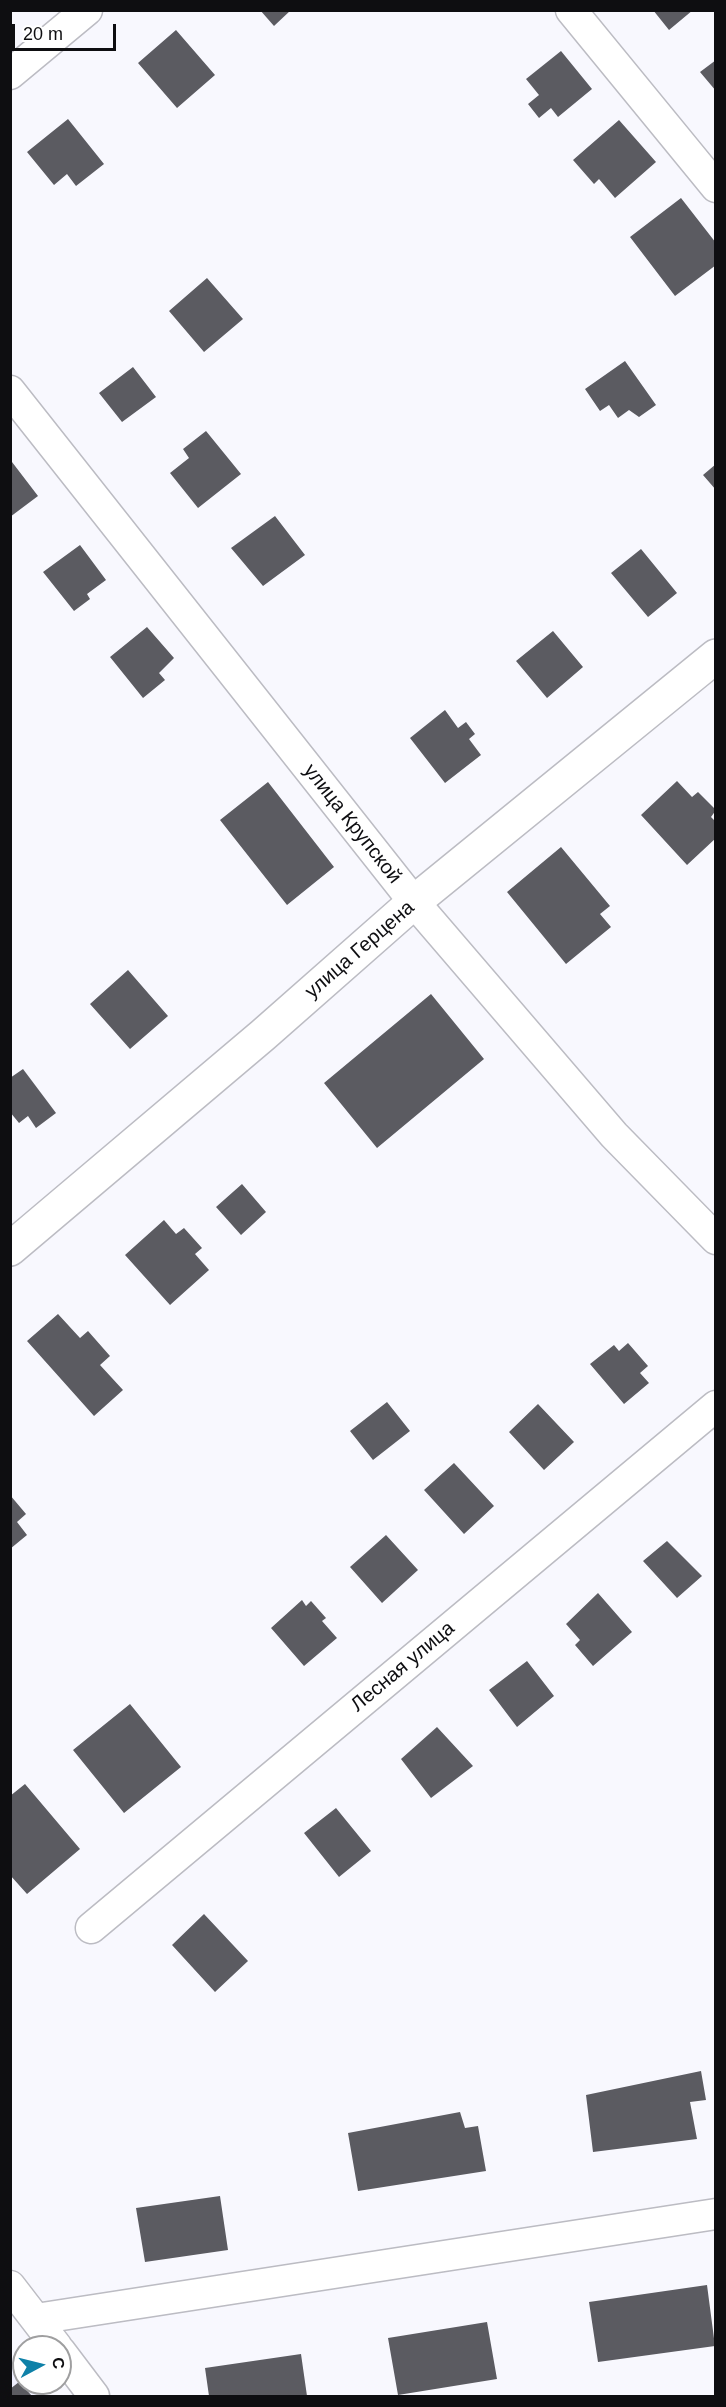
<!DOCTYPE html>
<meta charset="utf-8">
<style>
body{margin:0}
#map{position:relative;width:726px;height:2407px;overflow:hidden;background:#f8f8fe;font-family:Arial,sans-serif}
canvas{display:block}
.frame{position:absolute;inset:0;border:12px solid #0e0e11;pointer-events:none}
.north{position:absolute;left:12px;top:2335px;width:60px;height:60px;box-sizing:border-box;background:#fff;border:2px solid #9f9fa0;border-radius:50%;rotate:83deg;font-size:16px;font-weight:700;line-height:24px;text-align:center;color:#0e0e11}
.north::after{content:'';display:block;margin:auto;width:21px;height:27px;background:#0f81a8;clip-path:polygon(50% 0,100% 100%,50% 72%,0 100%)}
.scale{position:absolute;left:12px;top:24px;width:104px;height:27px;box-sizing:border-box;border:3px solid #0e0e11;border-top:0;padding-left:8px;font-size:18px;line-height:21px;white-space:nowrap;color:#0e0e11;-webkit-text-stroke:4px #fff;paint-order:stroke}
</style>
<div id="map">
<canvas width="726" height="2407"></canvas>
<div class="frame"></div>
<div class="north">С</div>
<div class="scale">20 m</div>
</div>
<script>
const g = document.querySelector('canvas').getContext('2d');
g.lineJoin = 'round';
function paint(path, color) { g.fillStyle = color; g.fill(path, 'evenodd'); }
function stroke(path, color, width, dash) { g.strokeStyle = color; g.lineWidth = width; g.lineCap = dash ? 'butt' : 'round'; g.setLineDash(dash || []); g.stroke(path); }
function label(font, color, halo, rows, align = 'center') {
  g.font = font + ' Arial,sans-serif'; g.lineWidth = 6; g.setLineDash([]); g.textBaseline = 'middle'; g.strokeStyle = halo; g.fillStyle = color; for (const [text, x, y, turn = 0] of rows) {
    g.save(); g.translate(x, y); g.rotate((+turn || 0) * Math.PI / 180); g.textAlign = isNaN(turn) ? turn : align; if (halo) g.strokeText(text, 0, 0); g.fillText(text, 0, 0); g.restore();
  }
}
const built = new Path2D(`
 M10,2355L24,2373V2383H32L42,2396H11Z`);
const building = new Path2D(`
 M260,10H291L274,26Z
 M653,10H693L669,30Z
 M176,30L215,75L177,108L138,63Z
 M561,51L592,89L558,117L551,108L539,118L528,104L539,95L526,79Z
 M716,60V91L700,72Z
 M68,119L104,164L76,186L67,174L54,185L27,152Z
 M619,120L656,162L615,198L599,179L594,184L573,160Z
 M681,198L716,243V265L675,296L630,237Z
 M207,278L243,319L204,352L169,311Z
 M625,361L656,405L639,417L629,410L618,418L609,405L600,411L585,389Z
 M133,367L156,397L122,422L99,393Z
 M206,431L241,474L198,508L170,473L189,458L183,449Z
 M12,462L38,496L10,517V463Z
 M716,464V490L703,475Z
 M275,516L305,555L263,586L231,548Z
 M80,545L106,580L87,594L90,599L74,611L43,572Z
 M641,549L677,593L648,617L611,573Z
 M147,627L174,658L159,673L165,680L143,698L110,657Z
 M553,631L583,667L547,698L516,661Z
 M445,710L458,728L466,722L475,734L469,739L481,755L445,783L410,738Z
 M677,781L692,797L698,792L716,810L711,817L716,822V838L687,865L641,815Z
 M268,782L334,867L287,905L220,820Z
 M561,847L610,906L600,914L611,927L566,964L507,892Z
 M128,970L168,1016L130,1049L90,1004Z
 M431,994L484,1059L377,1148L324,1083Z
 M23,1069L56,1113L36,1128L28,1116L19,1123L10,1112V1078Z
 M242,1184L266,1212L241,1235L216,1207Z
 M164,1220L176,1234L184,1228L202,1248L195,1254L209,1270L170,1305L125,1255Z
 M58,1314L80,1338L88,1331L110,1356L100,1365L123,1390L94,1416L27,1341Z
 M628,1343L648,1366L640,1373L649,1383L624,1404L590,1364L614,1345L619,1351Z
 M387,1402L410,1431L373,1460L350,1431Z
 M538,1404L574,1442L544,1470L509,1432Z
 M454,1463L494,1506L464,1534L424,1490Z
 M10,1495L26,1514L17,1522L27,1535L10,1549Z
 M386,1535L418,1570L382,1603L350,1567Z
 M667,1541L702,1576L677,1598L643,1561Z
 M598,1593L632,1632L593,1666L575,1645L580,1640L566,1624Z
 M302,1600L306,1606L311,1601L326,1618L322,1621L337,1638L304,1666L271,1628Z
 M527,1661L554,1696L517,1727L489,1690Z
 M130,1704L181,1767L124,1813L73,1750Z
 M437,1727L473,1766L431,1798L401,1759Z
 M25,1784L80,1849L27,1894L10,1875V1796Z
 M336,1808L371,1851L339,1877L304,1833Z
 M204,1914L248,1961L215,1992L172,1945Z
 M701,2071L706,2100L690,2102L697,2139L593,2152L586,2095Z
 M460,2112L465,2128L478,2126L486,2171L358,2191L348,2133Z
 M220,2196L228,2250L145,2262L136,2208Z
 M707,2285L715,2346L598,2362L589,2302Z
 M487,2322L497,2379L398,2395L388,2338Z
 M301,2354L307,2396H209L205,2368Z
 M19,2382L32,2396H10V2389Z`);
const street = new Path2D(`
 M571,10L716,187
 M10,74L87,10
 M10,391L414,902L614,1135L716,1239
 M91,1928L716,1406
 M10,2286L57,2347
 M36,2319L716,2214
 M60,2351L94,2396`);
const secondary = new Path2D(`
 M10,1249L263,1035L414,902L716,656`);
const streetNames = [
 ["улица Крупской",352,824,52],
 ["улица Герцена",360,950,-41],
 ["Лесная улица",403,1667,-40]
];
paint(built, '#eeeefd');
paint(building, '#5b5b61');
stroke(street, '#bcbcc3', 33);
stroke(secondary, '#bcbcc3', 36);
stroke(street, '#fff', 30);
stroke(secondary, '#fff', 33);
label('20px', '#0e0e11', '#fff', streetNames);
</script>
